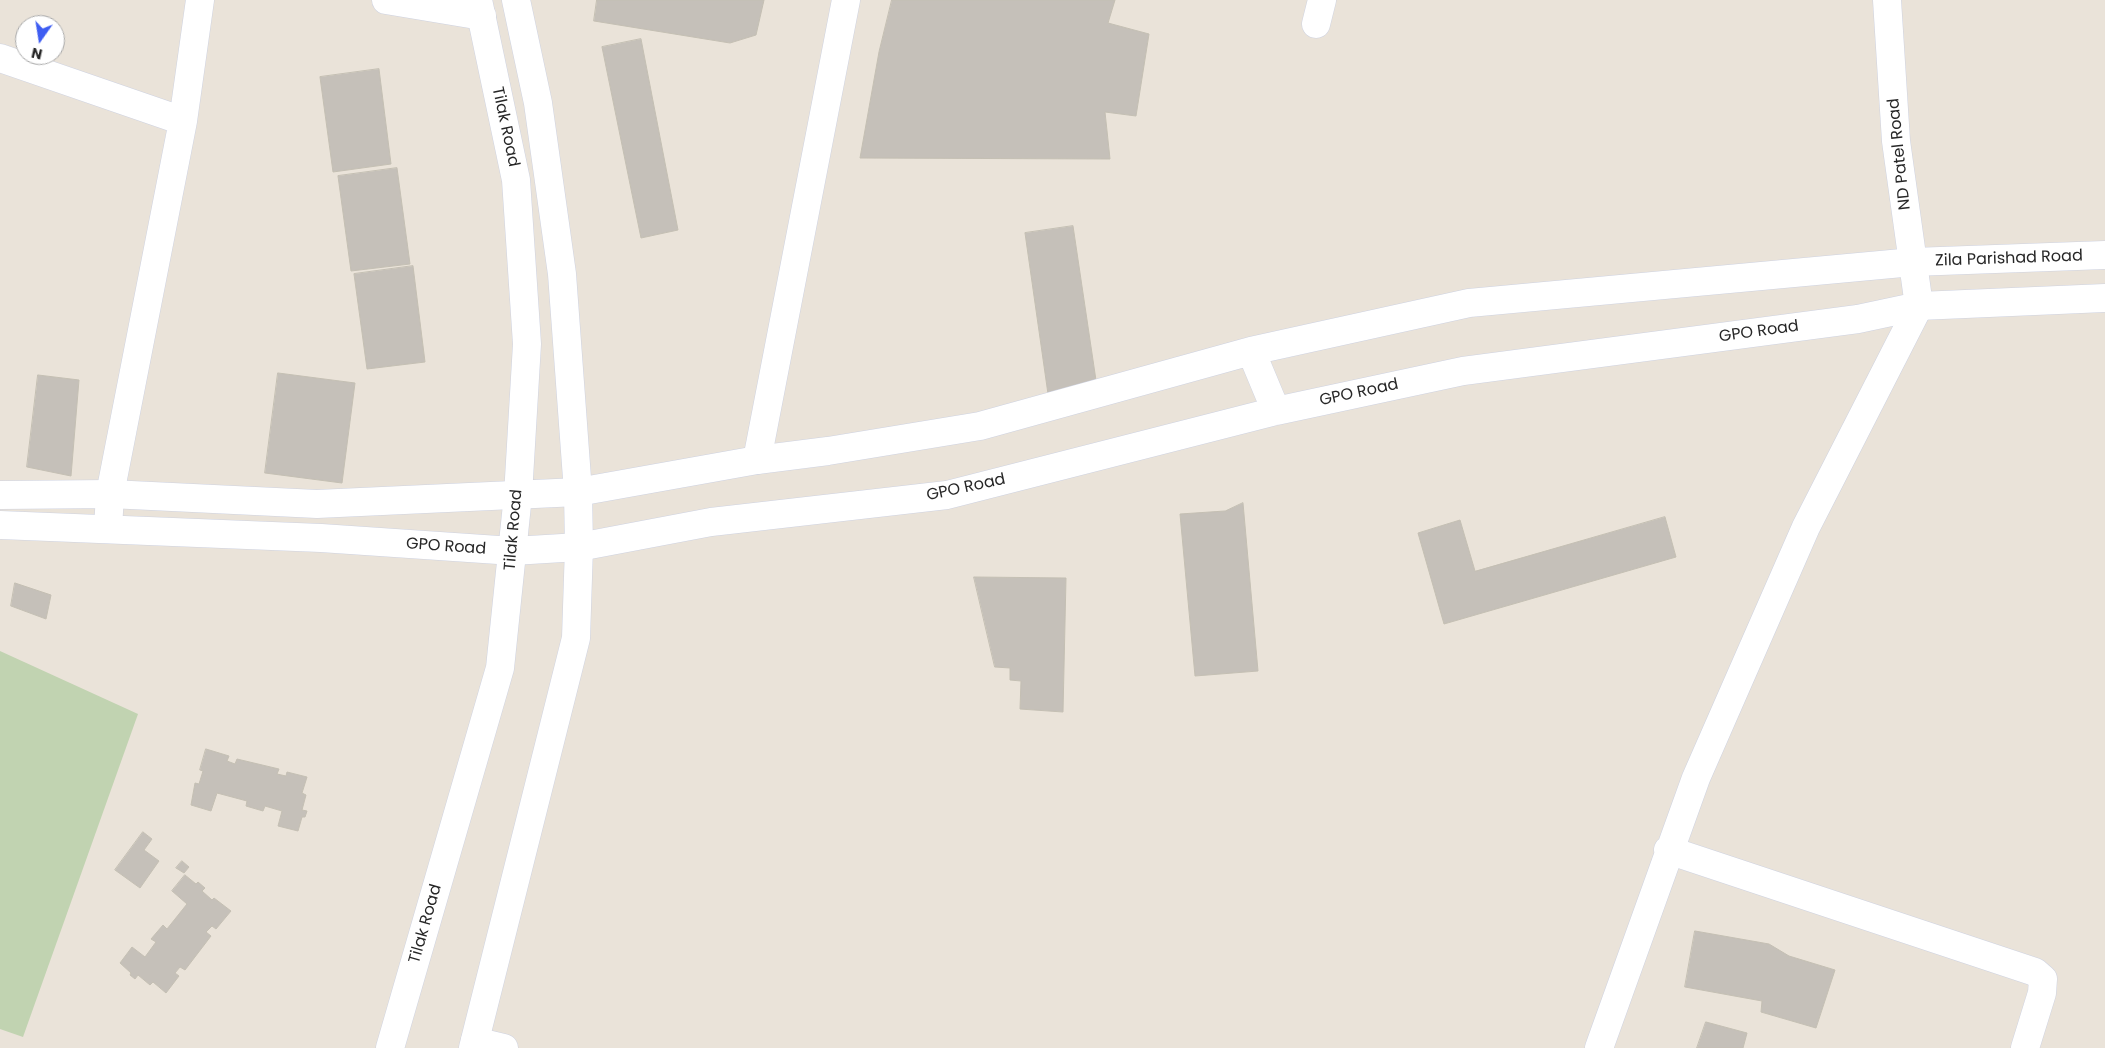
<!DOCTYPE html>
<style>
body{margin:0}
#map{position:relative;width:2105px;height:1048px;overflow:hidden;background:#eae3d9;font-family:Poppins,sans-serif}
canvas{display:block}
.north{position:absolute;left:15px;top:15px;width:50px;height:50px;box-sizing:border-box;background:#fff;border:1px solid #a9a9a9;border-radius:50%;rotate:193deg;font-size:14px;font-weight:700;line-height:20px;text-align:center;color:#272727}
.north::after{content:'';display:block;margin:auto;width:18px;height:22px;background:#3e5df2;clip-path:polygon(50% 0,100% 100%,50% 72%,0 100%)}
</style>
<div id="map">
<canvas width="2105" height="1048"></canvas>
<div class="north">N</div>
</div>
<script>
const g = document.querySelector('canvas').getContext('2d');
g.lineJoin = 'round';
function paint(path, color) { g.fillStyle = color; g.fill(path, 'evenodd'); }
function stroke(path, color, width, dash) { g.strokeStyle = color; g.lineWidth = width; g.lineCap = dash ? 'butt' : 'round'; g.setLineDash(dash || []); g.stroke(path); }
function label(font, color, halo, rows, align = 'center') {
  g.font = font + ' Poppins,sans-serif'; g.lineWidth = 4; g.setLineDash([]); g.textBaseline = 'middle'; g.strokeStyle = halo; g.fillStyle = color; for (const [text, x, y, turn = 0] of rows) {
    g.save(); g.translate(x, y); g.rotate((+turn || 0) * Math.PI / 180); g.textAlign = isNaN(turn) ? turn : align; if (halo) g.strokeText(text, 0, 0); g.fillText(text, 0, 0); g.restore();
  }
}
const cemetery = new Path2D(`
 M0,651L138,714L23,1037L0,1029Z`);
const building = new Path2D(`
 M597,0H764L756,35L730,43L594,21Z
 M892,0H1115L1108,23L1149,34L1136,116L1105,112L1110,159L860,158L879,52Z
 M641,39L678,230L641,238L602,47Z
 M379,69L391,164L333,172L320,77Z
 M397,168L410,264L351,271L338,176Z
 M1073,226L1097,387L1048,394L1025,233Z
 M413,266L425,362L367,369L354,274Z
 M278,373L355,383L342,483L265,473Z
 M38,375L79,380L71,476L27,467Z
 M1243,503L1258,671L1195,676L1180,514L1225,511Z
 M1665,517L1676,557L1444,624L1418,533L1460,520L1475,571Z
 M974,577L1066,578L1063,712L1020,709L1021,681L1010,680V668L995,667Z
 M15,583L51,595L46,619L11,606Z
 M206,749L229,756L227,761L235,764L237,759L279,769L277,774L286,776L287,772L307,777L302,793L306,795L302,810L307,811L305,817H302L298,831L278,826L282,811L265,806L263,811L246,806L247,801L217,793L211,811L191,805L195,783L199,784L203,771L200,770Z
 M143,832L152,839L144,850L159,861L140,888L115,870Z
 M182,861L189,867L184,873L176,868Z
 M185,875L196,884L198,882L205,888L202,891L212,900L214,898L231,911L216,929L212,926L206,932L211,936L185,970L180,967L175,973L179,976L166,993L153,982L150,985L138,975L135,979L130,975L131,973L120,963L132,947L145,957L156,942L151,939L163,925L167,929L187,904L172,891Z
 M1695,931L1769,944L1789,956L1835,970L1816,1028L1761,1012L1762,1001L1685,987Z
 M1706,1022L1747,1033L1743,1048H1697Z`);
const minor = new Path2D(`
 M386,0L482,16
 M1316,24L1322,0
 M0,58L183,121
 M757,460L846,0
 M108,529L110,494L183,121L200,0
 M1668,850L2035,972L2043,979L2042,993L2025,1048
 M475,1041L504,1048
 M1599,1048L1696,778L1806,527L1919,306L1896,141L1887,0`);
const tertiary = new Path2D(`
 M1251,351L1276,411
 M0,495L110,494L317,504L578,492L757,460L828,451L980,426L1251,351L1469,303L1913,262L2105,255
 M0,525L321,538L513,551L579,547L711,522L947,495L1276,411L1463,371L1858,319L1919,306L2105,298`);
const secondary = new Path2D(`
 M390,1048L500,668L518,495L527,344L516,180L478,0
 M473,1048L576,638L579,547L578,492L562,274L538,103L516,0`);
const streetNames = [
 ["Tilak Road",505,127,78],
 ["ND Patel Road",1900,154,-96],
 ["Zila Parishad Road",2009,259,-2],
 ["GPO Road",1759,332,-8],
 ["GPO Road",1359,393,-12],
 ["GPO Road",966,488,-12],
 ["Tilak Road",514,530,-85],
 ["GPO Road",446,547,4],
 ["Tilak Road",426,924,-74]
];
paint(cemetery, '#c1d3b1');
paint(building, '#c5c0b9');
stroke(building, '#c4bfb3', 1);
stroke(minor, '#ced2e0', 29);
stroke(tertiary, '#ced2e0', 29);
stroke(secondary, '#ced2e0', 29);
stroke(minor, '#fff', 28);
stroke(tertiary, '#fff', 28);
stroke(secondary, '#fff', 28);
label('16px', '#272727', '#fff', streetNames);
</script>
